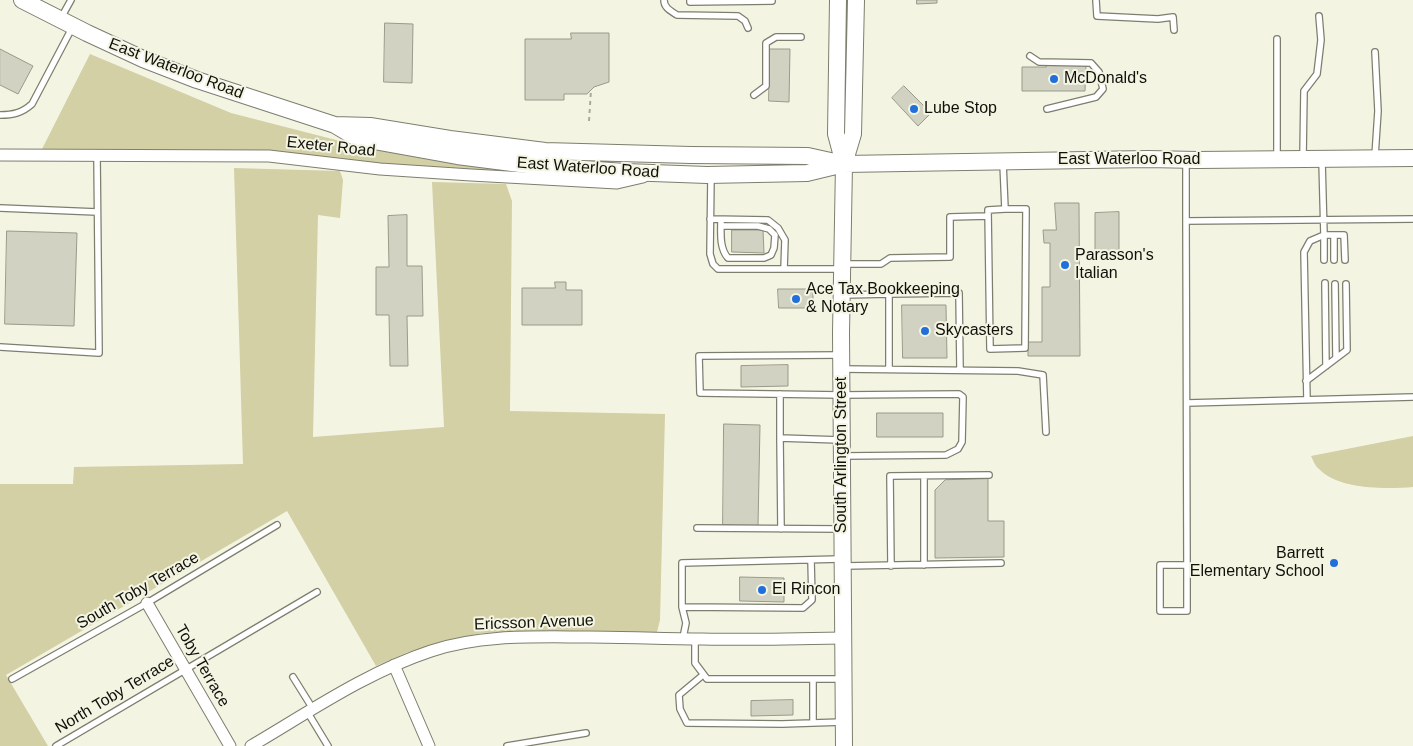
<!DOCTYPE html>
<style>
body{margin:0}
canvas{display:block;background:#f4f4e3}
</style>
<canvas width="1413" height="746"></canvas>
<script>
const g = document.querySelector('canvas').getContext('2d');
g.lineJoin = 'round';
function paint(path, color) { g.fillStyle = color; g.fill(path, 'evenodd'); }
function stroke(path, color, width, dash) { g.strokeStyle = color; g.lineWidth = width; g.lineCap = dash ? 'butt' : 'round'; g.setLineDash(dash || []); g.stroke(path); }
function label(font, color, halo, rows, align = 'center') {
  g.font = font + ' Arial,sans-serif'; g.lineWidth = 4; g.setLineDash([]); g.textBaseline = 'middle'; g.strokeStyle = halo; g.fillStyle = color; for (const [text, x, y, turn = 0] of rows) {
    g.save(); g.translate(x, y); g.rotate((+turn || 0) * Math.PI / 180); g.textAlign = isNaN(turn) ? turn : align; if (halo) g.strokeText(text, 0, 0); g.fillText(text, 0, 0); g.restore();
  }
}
const green = new Path2D(`
 M90,54L231,113L371,149L437,161L515,172L41,151Z
 M234,168L340,171L343,180L340,218L318,215L313,437L444,427L432,182L506,184L512,201L510,411L665,414L660,620L657,632L548,631L481,633L408,652L376,666L287,511L6,675L48,746H0V484H73L74,467L243,464Z
 M1413,436V487C1386,489 1339,490 1319,469C1315,466 1313,460 1311,456Z`);
const building = new Path2D(`
 M917,0H937V3L917,4Z
 M385,23L413,24L412,83L384,82Z
 M571,33H609V82L594,87L587,94H564V100H525V39H571Z
 M0,49L33,66L18,94L0,85Z
 M770,49H790L789,102L769,101Z
 M1046,64H1086L1085,91H1022V67H1046Z
 M904,86L931,113L918,126L892,98Z
 M1055,203H1079L1080,356H1028V342H1042V287H1050V243H1044L1043,230H1056Z
 M1119,212V253H1095V213Z
 M407,215V266H422L423,316H407L408,366H390L389,315H376V267H389L388,216Z
 M732,230H763L764,253L732,252Z
 M7,231L77,233L74,326L5,324Z
 M555,282H566V290H582V325H522V288H555Z
 M778,289H813V308H779Z
 M902,305H946L947,358H903Z
 M788,365V386L741,387V366Z
 M877,413H943V437H877Z
 M724,424L760,425L758,526L723,525Z
 M988,479V521H1004V557L935,558V490L945,480Z
 M740,577L784,578V602L740,601Z
 M793,700V715L751,716V701Z`);
const path = new Path2D(`
 M589,121L591,90`);
const lane = new Path2D(`
 M664,0C664,8 671,11 677,15L738,16L745,21L748,28
 M690,0V2L772,1
 M1096,0L1097,16L1158,19L1173,17L1174,30
 M61,18L71,0
 M1375,52L1378,111L1375,156
 M1030,56L1039,62L1091,63L1099,72L1103,89L1096,97L1047,109
 M754,95L766,86V43L776,37H801
 M0,115C13,115 22,113 32,104L72,28
 M1277,157V39
 M1303,157L1304,91L1317,74L1321,40L1319,16
 M1186,162V221L1187,565V611H1160V565H1187
 M1003,163L1005,209H1026L1025,348L990,349L988,210L1005,209
 M711,176L710,254L713,264L718,269H841
 M0,208L97,212
 M710,219L768,220L778,228L785,240L784,269
 M721,220C721,232 719,248 728,258H764L771,255L774,248L775,235L769,229L758,226H721
 M1186,221L1413,219
 M1334,235V260
 M1324,260V235H1344L1345,260
 M845,264H881L890,258L950,257V217L988,216
 M1325,283L1326,366
 M1335,284L1336,358
 M889,294L959,293L960,369
 M844,295L889,294V369
 M0,347L99,353L97,156
 M839,355L699,356L700,393L842,395L959,394L963,397L962,442L958,449L946,455L844,456
 M842,369L1018,371L1043,375L1046,432
 M1306,381L1347,350L1346,284
 M780,394V438
 M1307,400L1304,252L1310,241L1324,235L1322,161
 M1187,403L1413,397
 M924,476V565
 M697,528L840,529
 M781,529L780,438L840,440
 M845,566L1001,563
 M891,566L890,476L989,475
 M682,607L803,608L812,600L811,560
 M683,638L686,623L682,607V563L840,559
 M695,639V663L707,679H843
 M703,675L679,695L680,709L687,723L782,724L843,722
 M293,677L313,709
 M12,679L147,603L277,525
 M308,713L328,746
 M813,722V679
 M56,746L317,592
 M507,746L586,733`);
const street = new Path2D(`
 M0,155L269,156L380,169L471,175L617,183L643,177
 M147,603L230,746
 M394,665L429,746
 M251,746C309,712 367,672 431,651C482,634 537,637 589,637C627,637 665,639 703,639C749,640 796,639 843,638`);
const secondary = new Path2D(`
 M22,0L87,33L143,59L197,80L335,125L357,138L457,156L528,165L625,172L707,175L807,173L840,165
 M838,0L836,134L844,164
 M335,125L370,126L450,139L545,151L691,155L808,156L844,164L1148,159L1197,160L1413,158
 M844,746L841,333L844,164L853,134L856,0`);
const markers = [
 [1054,79,5,"#216fda"],
 [914,109,5,"#216fda"],
 [1065,265,5,"#216fda"],
 [796,299,5,"#216fda"],
 [925,331,5,"#216fda"],
 [1334,563,5,"#216fda"],
 [762,590,5,"#216fda"]
];
const streetNames = [
 ["East Waterloo Road",176,69,21],
 ["Exeter Road",331,147,6],
 ["East Waterloo Road",1129,160],
 ["East Waterloo Road",588,168,4],
 ["South Arlington Street",842,455,-90],
 ["South Toby Terrace",138,591,-30],
 ["Ericsson Avenue",534,623,-2],
 ["Toby Terrace",202,666,60],
 ["North Toby Terrace",115,695,-31]
];
const poiNames = [
 ["McDonald's",1064,79],
 ["Lube Stop",924,109],
 ["Parasson's",1075,256],
 ["Italian",1075,274],
 ["Ace Tax Bookkeeping",806,290],
 ["& Notary",806,308],
 ["Skycasters",935,331],
 ["Barrett",1324,554,"right"],
 ["Elementary School",1324,572,"right"],
 ["El Rincon",772,590]
];
paint(green, '#d2d0a4');
paint(building, '#d2d2c2');
stroke(building, '#9a9a8a', 1);
stroke(lane, '#7e7e6f', 8);
stroke(street, '#7e7e6f', 13);
stroke(secondary, '#7e7e6f', 18);
stroke(path, '#a9a99c', 2, [4, 4]);
stroke(lane, '#fff', 5.5);
stroke(street, '#fff', 11);
stroke(secondary, '#fff', 16);
for (const [x, y, r, color] of markers) { const dot = new Path2D(); dot.arc(x, y, r, 0, 2 * Math.PI); g.fillStyle = color; g.fill(dot); stroke(dot, '#f4f4e3', 2); }
label('16px', '#10100a', '#f4f4e3', streetNames);
label('16px', '#10100a', '#f4f4e3', poiNames, 'left');
</script>
